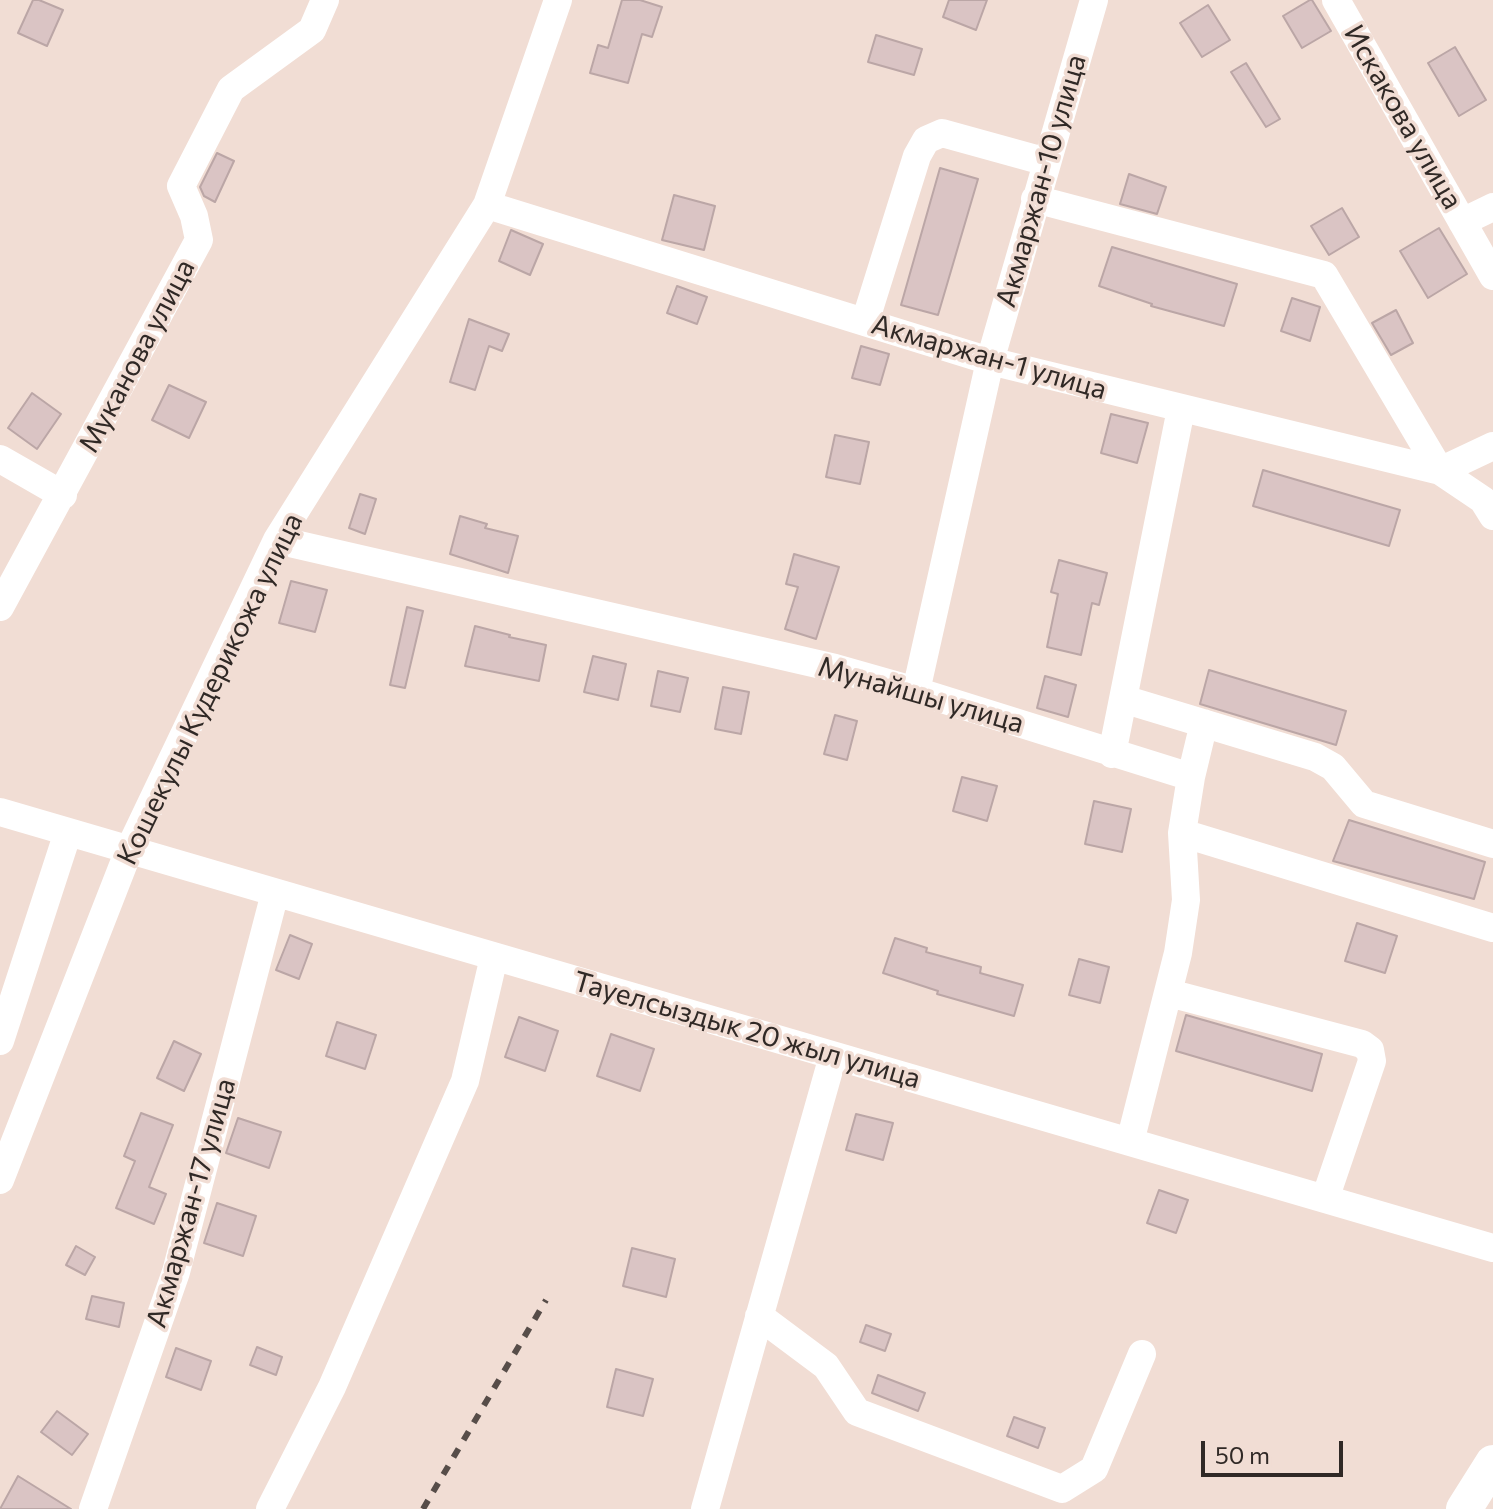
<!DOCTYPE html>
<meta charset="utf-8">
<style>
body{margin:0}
#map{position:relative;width:1493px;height:1509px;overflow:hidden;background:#f1ddd4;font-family:Commissioner,sans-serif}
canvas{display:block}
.scale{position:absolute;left:1201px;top:1441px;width:142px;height:36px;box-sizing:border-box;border:4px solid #302926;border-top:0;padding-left:10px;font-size:24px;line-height:28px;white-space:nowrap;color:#302926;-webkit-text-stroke:6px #f1ddd4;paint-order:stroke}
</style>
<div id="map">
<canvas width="1493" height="1509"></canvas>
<div class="scale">50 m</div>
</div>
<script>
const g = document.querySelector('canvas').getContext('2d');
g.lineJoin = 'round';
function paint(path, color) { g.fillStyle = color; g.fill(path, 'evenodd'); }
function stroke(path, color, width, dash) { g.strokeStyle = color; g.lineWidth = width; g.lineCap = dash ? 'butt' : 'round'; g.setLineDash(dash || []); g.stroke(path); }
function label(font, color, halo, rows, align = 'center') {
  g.font = font + ' Commissioner,sans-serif'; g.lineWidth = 7; g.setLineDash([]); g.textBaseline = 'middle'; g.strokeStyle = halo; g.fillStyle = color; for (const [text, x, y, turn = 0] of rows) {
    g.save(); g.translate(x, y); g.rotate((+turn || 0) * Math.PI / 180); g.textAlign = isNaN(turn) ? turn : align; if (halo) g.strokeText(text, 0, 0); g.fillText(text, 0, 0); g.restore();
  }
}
const building = new Path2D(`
 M33,0H39L63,10L47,46L18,33Z
 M622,0H640L662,7L652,37L642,34L628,83L590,73L598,45L608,48Z
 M949,0H987L976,30L943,17Z
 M1310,0H1312L1331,31L1302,48L1283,16Z
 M1208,5L1230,40L1202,57L1180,23Z
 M876,35L922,49L914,75L868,62Z
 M1455,47L1486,100L1459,116L1428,63Z
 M1246,63L1280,119L1266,127L1231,72Z
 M217,153L234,161L215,202L204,196L200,187Z
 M940,168L978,179L938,315L901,305Z
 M1129,174L1166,187L1157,214L1120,204Z
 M674,195L715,206L704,250L662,240Z
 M1342,208L1359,237L1329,255L1311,226Z
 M1439,228L1467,274L1428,298L1400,251Z
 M511,230L543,244L530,275L499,261Z
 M1112,247L1237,284L1224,326L1151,306L1152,304L1099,286Z
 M677,286L707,297L697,324L667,313Z
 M1292,298L1320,307L1310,341L1281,331Z
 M1396,310L1413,343L1391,355L1372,323Z
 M469,319L509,334L502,351L489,346L475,390L450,382Z
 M861,346L889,354L880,385L852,378Z
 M169,385L206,402L189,438L152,420Z
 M32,393L61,414L37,449L8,428Z
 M1111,414L1148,423L1137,463L1101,453Z
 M835,435L869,442L860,484L826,477Z
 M1263,470L1400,510L1389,546L1253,506Z
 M360,494L376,499L365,534L349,528Z
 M460,516L487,524L485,528L518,536L508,573L450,554Z
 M794,554L839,567L816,639L785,629L798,587L786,584Z
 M1059,560L1107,573L1099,605L1092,603L1081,655L1047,647L1058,594L1051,592Z
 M291,581L327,590L315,632L279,623Z
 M407,607L423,611L405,688L390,685Z
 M475,626L510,635L509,637L546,645L539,681L465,666Z
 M593,656L626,664L618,700L584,692Z
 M1209,670L1346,711L1336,745L1200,704Z
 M658,671L688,678L680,712L651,706Z
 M1045,676L1076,685L1068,717L1037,708Z
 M723,687L749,692L741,734L715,729Z
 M835,715L857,721L847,760L824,754Z
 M962,777L997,786L987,821L953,811Z
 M1094,801L1131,809L1122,852L1085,844Z
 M1349,820L1485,862L1474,899L1333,861Z
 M1357,923L1397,936L1385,973L1345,961Z
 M290,935L312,944L299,979L276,970Z
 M895,938L927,948L926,952L981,967L980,973L1023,985L1014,1016L937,994L938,991L883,973Z
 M1079,959L1109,967L1100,1003L1069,995Z
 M1186,1015L1322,1054L1312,1091L1176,1051Z
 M519,1017L558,1031L545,1071L505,1057Z
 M337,1022L376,1035L365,1069L326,1056Z
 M611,1034L654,1049L640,1091L597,1076Z
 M174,1041L201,1054L184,1091L157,1078Z
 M141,1113L173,1125L149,1187L166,1194L154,1224L116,1208L135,1161L124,1156Z
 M856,1114L893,1123L883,1160L846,1150Z
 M238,1118L281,1132L269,1168L226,1153Z
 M1159,1190L1188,1200L1176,1233L1147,1223Z
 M217,1203L256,1216L243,1256L204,1243Z
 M76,1246L95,1257L85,1275L66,1265Z
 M632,1248L675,1259L666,1297L623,1286Z
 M92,1296L124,1303L119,1327L86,1319Z
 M866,1325L891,1334L885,1351L860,1342Z
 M257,1347L282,1357L276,1375L250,1365Z
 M176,1348L211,1361L201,1390L166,1377Z
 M616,1369L653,1379L643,1416L607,1407Z
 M878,1375L925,1393L918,1411L872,1393Z
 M57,1411L88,1434L72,1455L41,1432Z
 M1014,1417L1045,1428L1038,1448L1007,1436Z
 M18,1476L71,1509H0Z`);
const minor = new Path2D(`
 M1336,0L1493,276
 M1035,199L1324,275L1440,471L1483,500L1493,516
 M487,205L990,361L1440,471L1493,446
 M1462,222L1493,207
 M865,322L917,156L926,140L942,133L1047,162
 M0,459L63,495
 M277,540L835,668L916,691L1191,777L1182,833L1493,928
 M0,607L199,240L194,216L181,186L231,89L312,30L325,0
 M916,691L990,361L1094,0
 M1123,699L1315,757L1333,767L1364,804L1493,844
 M1112,754L1181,409
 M1191,777L1204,723
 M0,812L1493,1248
 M1169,993L1362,1044L1370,1050L1372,1061L1325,1199
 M0,1041L68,832
 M1130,1142L1178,953L1186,900L1182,833
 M0,1180L129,850L277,540L487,205L558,0
 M759,1316L826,1366L857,1412L1062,1489L1094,1469L1142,1354
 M93,1509L176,1272L275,893
 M270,1509L332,1387L465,1081L494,957
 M705,1509L833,1056`);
const major = new Path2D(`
 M1464,1509L1493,1463`);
const rail = new Path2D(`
 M423,1509L546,1300`);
const streetNames = [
 ["Искакова улица",1403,117,60],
 ["Акмаржан-10 улица",1041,181,-74],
 ["Муканова улица",137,356,-62],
 ["Акмаржан-1 улица",989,357,16],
 ["Кошекулы Кудерикожа улица",210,689,-64],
 ["Мунайшы улица",921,695,16],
 ["Тауелсыздык 20 жыл улица",747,1030,16],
 ["Акмаржан-17 улица",191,1203,-74]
];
paint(building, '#dac4c4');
stroke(building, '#bba6a6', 2);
stroke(minor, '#fff', 28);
stroke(major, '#fff', 36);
stroke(rail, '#574d49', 6, [10, 10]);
label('28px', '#302926', '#f1ddd4', streetNames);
</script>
